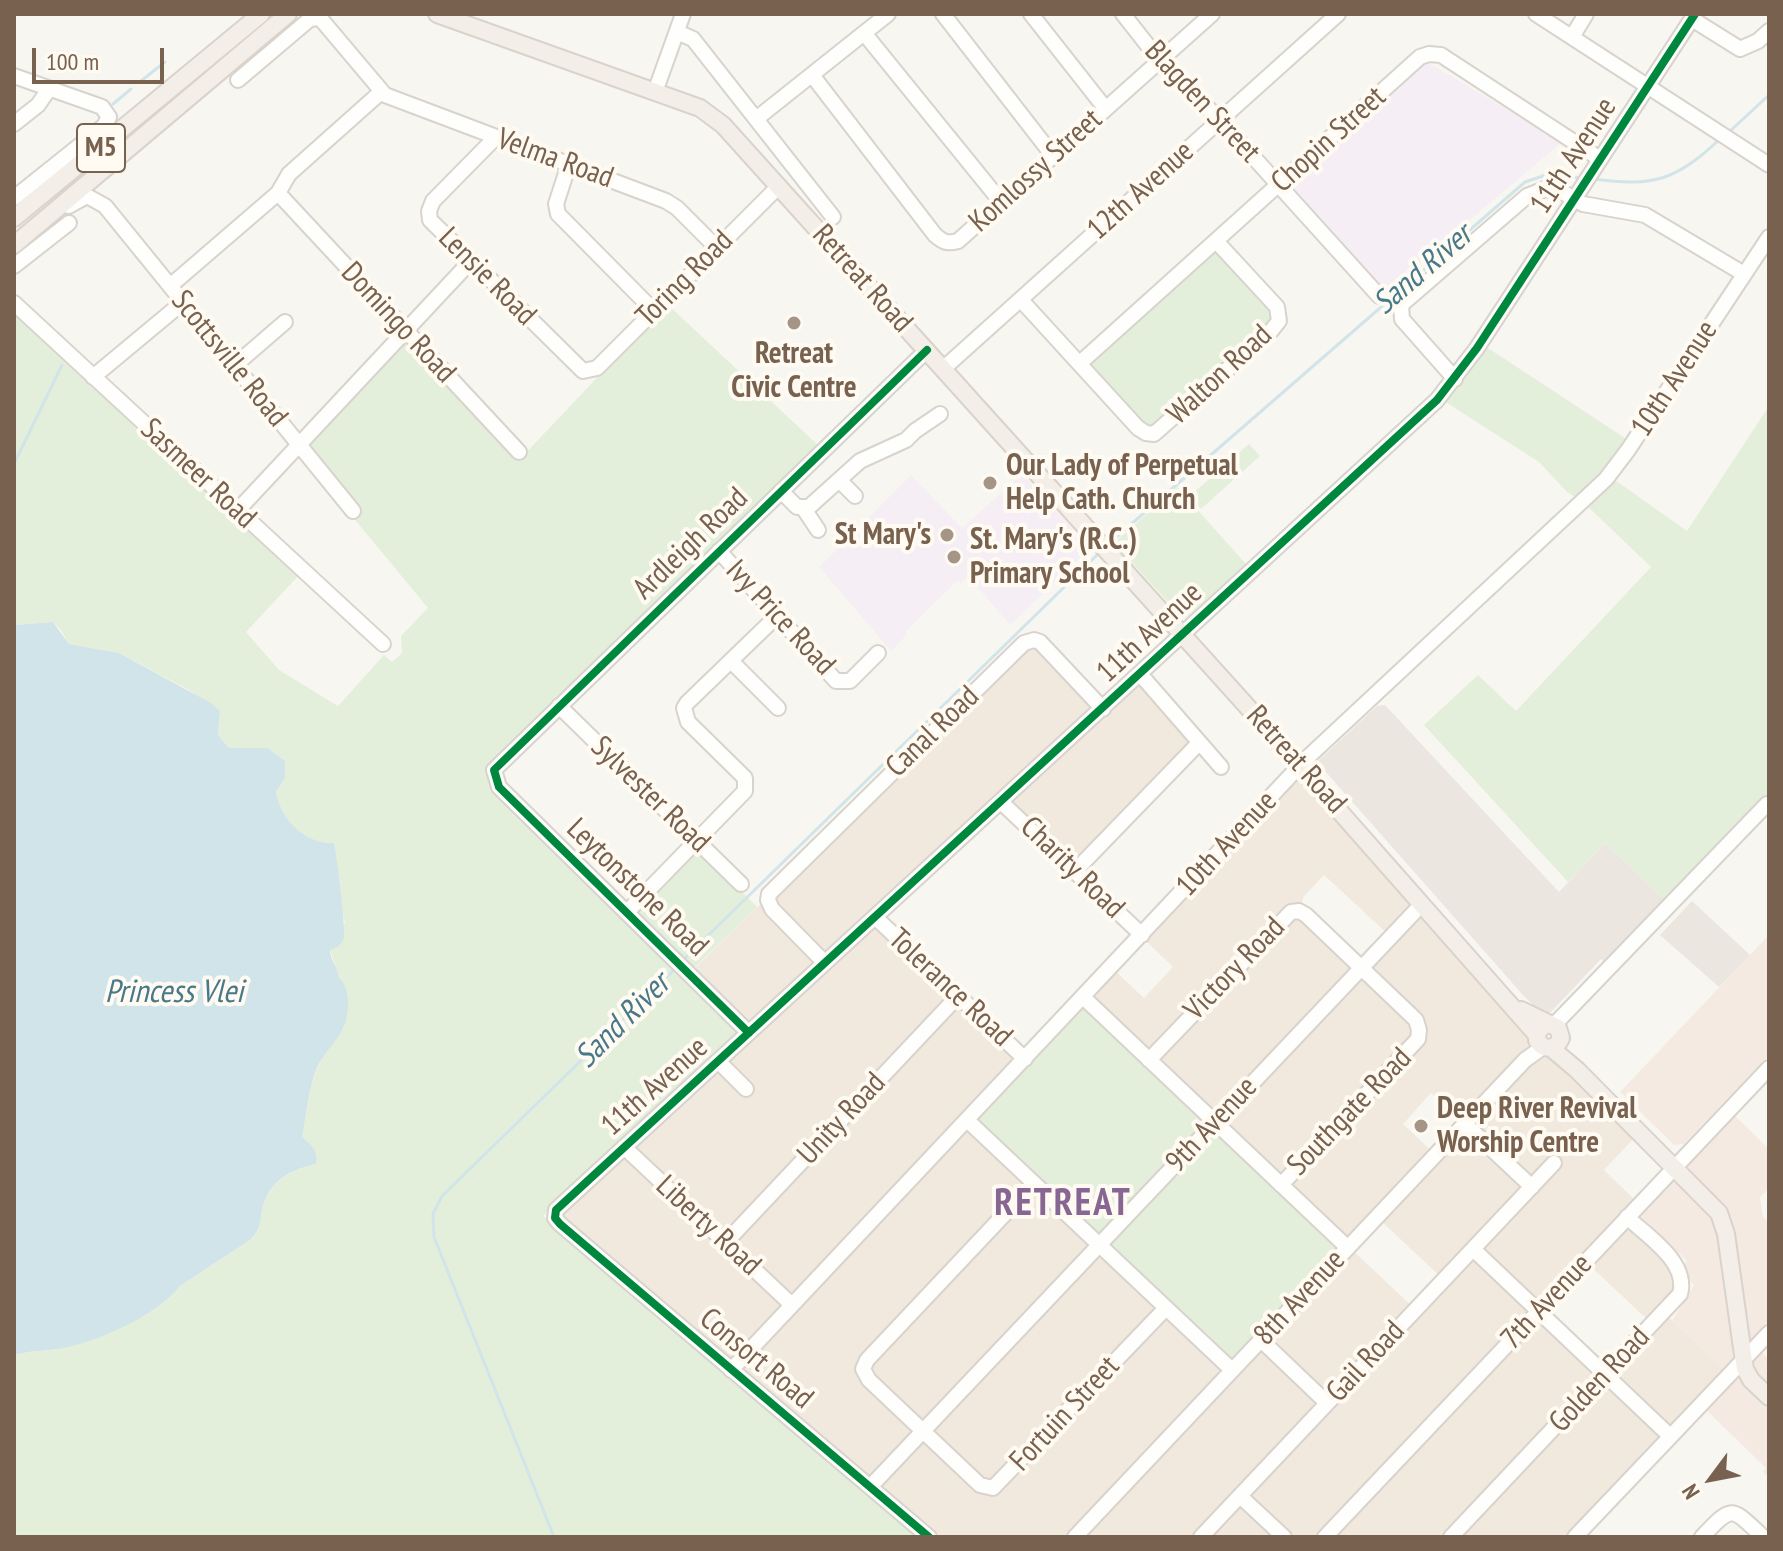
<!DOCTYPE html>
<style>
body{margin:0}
#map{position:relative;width:1783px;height:1551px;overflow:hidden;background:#f8f6f0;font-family:"PT Sans Narrow",sans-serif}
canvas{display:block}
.frame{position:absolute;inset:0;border:16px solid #78614e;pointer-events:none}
.north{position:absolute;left:1671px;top:1439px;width:80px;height:80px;-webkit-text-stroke:6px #fffbf2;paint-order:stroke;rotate:238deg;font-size:22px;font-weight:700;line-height:32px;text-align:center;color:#78614e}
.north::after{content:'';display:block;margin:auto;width:28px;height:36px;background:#78614e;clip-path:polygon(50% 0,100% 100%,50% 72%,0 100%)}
.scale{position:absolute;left:32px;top:48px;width:132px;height:36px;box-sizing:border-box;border:4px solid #78614e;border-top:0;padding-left:10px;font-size:24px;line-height:28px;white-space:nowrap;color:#78614e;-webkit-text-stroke:6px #fffbf2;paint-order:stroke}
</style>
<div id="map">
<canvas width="1783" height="1551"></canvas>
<div class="frame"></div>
<div class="north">N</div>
<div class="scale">100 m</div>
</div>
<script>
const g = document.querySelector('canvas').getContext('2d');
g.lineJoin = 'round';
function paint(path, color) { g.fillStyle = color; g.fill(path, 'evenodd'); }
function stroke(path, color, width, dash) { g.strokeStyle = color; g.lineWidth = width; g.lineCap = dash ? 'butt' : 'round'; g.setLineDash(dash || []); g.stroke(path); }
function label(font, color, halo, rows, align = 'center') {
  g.font = font + ' "PT Sans Narrow",sans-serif'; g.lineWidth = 8; g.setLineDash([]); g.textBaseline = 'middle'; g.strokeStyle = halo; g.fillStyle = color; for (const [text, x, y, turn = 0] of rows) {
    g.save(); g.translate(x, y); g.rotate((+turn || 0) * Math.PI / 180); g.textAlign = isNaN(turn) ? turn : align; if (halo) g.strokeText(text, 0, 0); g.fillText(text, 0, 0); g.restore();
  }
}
const residential = new Path2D(`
 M1030,640L1103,709L1141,674L1200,743L1076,871L1002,802L876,917L1025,1059L968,1119L1232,1370L1348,1248L1083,997L1112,968L1144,998L1173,967L1141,936L1301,766L1543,1048L1640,1132L1604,1170L1640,1205L1628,1217L1676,1263L1683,1288L1664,1313L1729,1374L1575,1537H930L556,1212L749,1033L690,973L757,907L768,900ZM1324,875L1391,937L1361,967L1299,911L1304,896ZM1431,1093L1464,1125L1436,1155L1403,1124ZM1378,1218L1444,1280L1416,1310L1349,1247ZM1586,1262L1652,1324L1606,1374L1539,1311Z`);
const commercial = new Path2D(`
 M1769,935V1055L1684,1144L1674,1145L1620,1092Z
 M1729,1110L1769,1149V1188L1760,1197L1763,1217L1769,1222V1333L1757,1347L1769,1360V1477L1763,1472L1766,1468L1700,1404L1729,1374L1672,1321L1694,1285L1686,1278L1684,1265L1687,1261L1634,1210Z`);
const industrial = new Path2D(`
 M1385,705L1559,892L1605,843L1667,902L1608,965L1601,959L1550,1013H1541L1523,995L1317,762L1377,706Z
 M1692,901L1750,955L1719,987L1660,935Z`);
const education = new Path2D(`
 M1427,62L1562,142L1385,292L1290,186Z
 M1022,474L1090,548L1010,625L968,576L961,583L958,580L906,631L907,635L891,651L819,567L911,475L962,528Z`);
const green = new Path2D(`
 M1212,252L1220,253L1275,312L1273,322L1148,430L1092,371L1089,363Z
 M667,304L820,447L491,769L738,1031V1035L543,1216L922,1537H14V1355C29,1351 43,1351 58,1349C68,1347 78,1342 88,1338C121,1327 157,1315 180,1286L250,1240C265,1225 258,1216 265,1200C276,1177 294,1169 316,1164L302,1137L311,1087L317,1069L327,1049L344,1028L348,1004L330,950L345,923L340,904L334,843C304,845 282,820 276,792L285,777V761L268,748H229L218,735L220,711L189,690L119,653L69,644L60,629L53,622L14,625V309L300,574L246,632L279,670L338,706L384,655L392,662L402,653L401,636L428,608L351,515L310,450L309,444L403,343L414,346L520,459Z
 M1485,346L1628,440L1605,473L1687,531L1769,406V799L1766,797L1667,902L1605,843L1568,882L1424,725L1478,675L1516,711L1651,567L1583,502L1567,492L1539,462L1444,401Z
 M1249,444L1260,456L1201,509L1190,496Z
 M1177,487L1246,564L1186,618L1179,614L1114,543Z
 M696,850L703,852L757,907L692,970L637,915V910Z
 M1083,1008H1087L1203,1117L1204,1126L1101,1234L1098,1235L979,1125L978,1119L1079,1009Z
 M1215,1133H1220L1336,1243L1337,1252L1233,1360H1230L1110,1247V1244Z`);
const water = new Path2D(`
 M53,622L69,644L119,653L211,703L220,711L218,735L229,748H268L285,761V778L276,792C282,821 305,844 334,843C337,857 346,929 344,938C341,945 337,948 330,950C330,960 338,967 339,978C352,988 349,1018 342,1031C334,1044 323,1054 317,1068C308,1090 307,1114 302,1137C312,1146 318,1150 316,1164C294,1169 275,1177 265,1200C258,1216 265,1225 250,1240L180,1286C157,1316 95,1343 58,1349C43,1351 29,1351 14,1355V625Z`);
const stream = new Path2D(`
 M141,81L165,62
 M113,104L131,89
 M1729,132L1769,95
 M1593,179C1654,187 1675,181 1720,139
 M14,464L62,365
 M1113,540L1525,182L1549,174L1582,178
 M683,960L1097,555
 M554,1537L434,1237L433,1214L442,1196L675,969`);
const minor = new Path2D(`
 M943,14L1054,157
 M1031,14L1105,108
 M1123,14L1160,61L1219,119L1379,296
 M1536,14L1769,165
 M1692,19L1740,49L1758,41L1769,31
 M677,32L693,39L833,217
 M864,33L1002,203
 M1572,37L1586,14
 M812,75L935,235C943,242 947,244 958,241L1212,14
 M14,76L102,107L109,117L104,126L14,198
 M238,80L310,19L320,18L385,95L666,201L677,208L716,247
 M655,92L683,14
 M756,119L888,14
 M14,124L38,105L49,89
 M496,137L433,201L429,211L430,220L583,371L597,368L779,186
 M569,164L556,204L558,214L654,311
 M278,193L519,452
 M69,206L87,196L105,206L353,511
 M14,266L69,223
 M170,286L278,193L289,174L381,92
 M1021,300L1138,428L1146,433L1154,434L1271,331L1279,321L1277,307L1216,241
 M14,303L383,644
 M1080,363L1420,57L1429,54L1441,55L1600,159
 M234,366L285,322
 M944,368L1338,14
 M93,377L182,303
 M1455,379L1402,319L1401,305L1527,196L1545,189L1564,193L1583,204L1645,215L1744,274
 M839,480L855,496
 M781,491L797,507H809L860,461L906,440L915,431L940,414
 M804,509L818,530
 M237,511L470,262
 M719,551L836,681H850L878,653
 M731,661L778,708
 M1140,674L1221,767
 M559,706L741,884
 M1001,802L1142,935
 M1075,871L1199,743
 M627,912L745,791V778L688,722L684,708L687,703L777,616
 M875,917L1025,1059
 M825,963L772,909L768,900L769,894L1024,643L1034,640L1040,642L1103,709
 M1083,997L1348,1248
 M1554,1025L1767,804
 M749,1033L499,787L494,770L927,350
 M1149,1060L1291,912L1299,911L1306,915L1416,1020L1419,1030L1418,1039L1281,1185
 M718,1061L746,1089
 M967,1120L1232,1370
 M1465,1124L1532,1187
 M624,1147L792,1305
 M1034,1183L867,1360L863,1369L869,1380L980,1485L993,1488L1166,1308
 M726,1242L958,996
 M1473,1249L1670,1436
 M1261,1340L1327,1403
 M731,1370L1307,758L1606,479L1628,450L1769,237
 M870,1487L1422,904
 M1240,1496L1284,1537
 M929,1537L560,1224L555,1218L556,1210L1437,400L1477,348L1695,14
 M1075,1537L1525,1060L1543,1047
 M1201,1537L1554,1163
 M1325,1537L1769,1068
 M1451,1537L1680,1294C1689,1262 1647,1236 1627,1217
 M1575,1537L1769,1333
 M1702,1537C1733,1504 1731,1507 1763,1537`);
const major = new Path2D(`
 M437,14L700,108L723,125L1244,703L1536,1034
 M14,218L261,14
 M14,245L288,14
 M1521,1010L1558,1028L1561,1038C1556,1050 1543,1051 1537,1040L1538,1030L1547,1024
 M1551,1048L1577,1070L1719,1213L1726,1234L1745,1369L1751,1380L1769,1397`);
const cycleway = new Path2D(`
 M749,1033L499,787L494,770L927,350
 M929,1537L560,1224L555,1218L556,1210L1437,400L1477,348L1695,14`);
const markers = [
 [794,323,8,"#a59587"],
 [990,483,8,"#a59587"],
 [947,535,8,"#a59587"],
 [954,557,8,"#a59587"],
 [1421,1126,8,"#a59587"]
];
const shields = [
 [101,148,48]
];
const shieldNames = [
 ["M5",101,148]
];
const streetNames = [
 ["Blagden Street",1202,102,47],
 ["Chopin Street",1329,140,-42],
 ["11th Avenue",1574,156,-57],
 ["Velma Road",555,159,20],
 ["Komlossy Street",1036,171,-42],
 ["12th Avenue",1141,191,-42],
 ["Lensie Road",487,277,45],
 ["Toring Road",685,279,-45],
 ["Retreat Road",862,279,48],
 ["Domingo Road",398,323,47],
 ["Scottsville Road",229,359,51],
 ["Walton Road",1220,375,-43],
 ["10th Avenue",1675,379,-57],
 ["Sasmeer Road",198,474,43],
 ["Ardleigh Road",691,544,-44],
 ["Ivy Price Road",780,618,47],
 ["11th Avenue",1150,633,-43],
 ["Canal Road",933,732,-44],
 ["Retreat Road",1296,760,48],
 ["Sylvester Road",650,795,44],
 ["10th Avenue",1227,844,-47],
 ["Charity Road",1072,868,44],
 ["Leytonstone Road",637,888,44],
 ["Victory Road",1235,969,-46],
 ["Tolerance Road",950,988,43],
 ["11th Avenue",655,1087,-42],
 ["Southgate Road",1350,1112,-46],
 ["Unity Road",842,1119,-47],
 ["9th Avenue",1212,1125,-47],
 ["Liberty Road",708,1226,43],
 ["8th Avenue",1300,1298,-47],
 ["7th Avenue",1547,1302,-47],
 ["Consort Road",756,1359,40],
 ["Gail Road",1366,1362,-47],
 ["Golden Road",1600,1380,-47],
 ["Fortuin Street",1065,1414,-47]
];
const poiNames = [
 ["Retreat",794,354,"center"],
 ["Civic Centre",794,388,"center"],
 ["Our Lady of Perpetual",1006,466],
 ["Help Cath. Church",1006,500],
 ["St Mary's",931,535,"right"],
 ["St. Mary's (R.C.)",970,540],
 ["Primary School",970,574],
 ["Deep River Revival",1437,1109],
 ["Worship Centre",1437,1143]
];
const waterNames = [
 ["Sand River",1423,270,-41],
 ["Princess Vlei",174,993],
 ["Sand River",623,1021,-45]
];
const districtNames = [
 ["RETREAT",1063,1204]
];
paint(residential, '#f1e9de');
paint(commercial, '#f5eae1');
paint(industrial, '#ebe6e0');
paint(education, '#f6eef5');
paint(green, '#e4efdb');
paint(water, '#d1e4e9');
stroke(stream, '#d1e4e9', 3);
stroke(minor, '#d8d3cd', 18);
stroke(major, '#dad3cc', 20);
stroke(minor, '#fefefd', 14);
stroke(major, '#f3efe8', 16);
stroke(cycleway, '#00873e', 8);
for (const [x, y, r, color] of markers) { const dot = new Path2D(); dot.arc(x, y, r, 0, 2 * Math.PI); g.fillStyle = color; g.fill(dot); stroke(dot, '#fffbf2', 3); }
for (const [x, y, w] of shields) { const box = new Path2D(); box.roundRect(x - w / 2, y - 24, w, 48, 6); g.fillStyle = '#fffbf2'; g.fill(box); stroke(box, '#78614e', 2); }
label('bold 28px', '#78614e', null, shieldNames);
label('30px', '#78614e', '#fffbf2', streetNames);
label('bold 30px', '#78614e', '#fffbf2', poiNames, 'left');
label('italic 32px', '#48798a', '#fffbf2', waterNames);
g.letterSpacing = '2px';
label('bold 38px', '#886693', '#fffbf2', districtNames);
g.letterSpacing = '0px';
</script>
